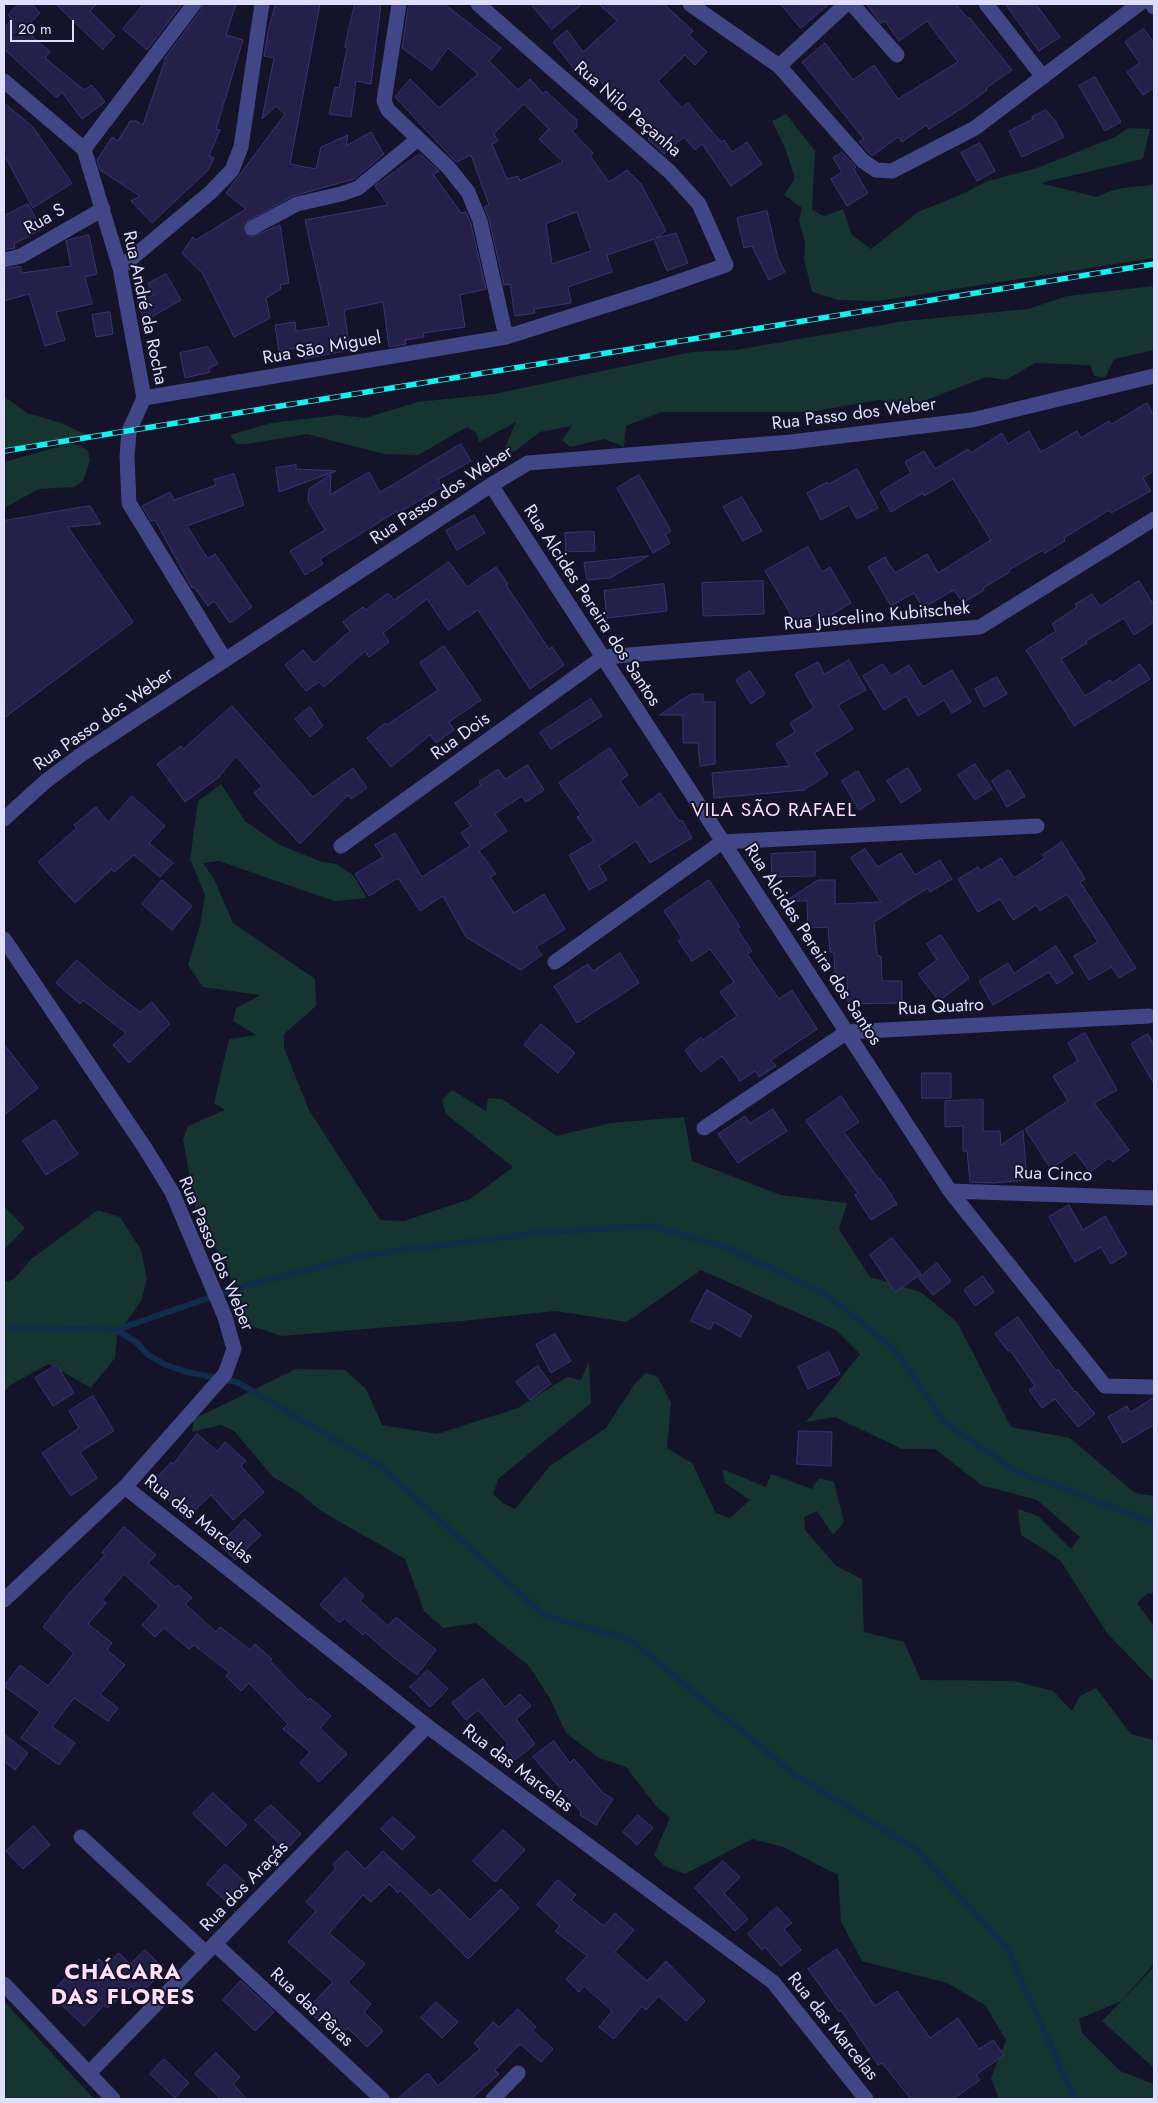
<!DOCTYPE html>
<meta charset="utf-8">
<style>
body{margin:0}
#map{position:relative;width:1158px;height:2103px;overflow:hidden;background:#14132a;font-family:Jost,sans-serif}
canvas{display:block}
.frame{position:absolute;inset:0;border:5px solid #dfdffd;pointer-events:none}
.scale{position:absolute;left:10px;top:20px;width:64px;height:22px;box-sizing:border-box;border:2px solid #dfdffd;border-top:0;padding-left:6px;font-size:15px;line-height:18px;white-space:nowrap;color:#dfdffd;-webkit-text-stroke:4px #14132a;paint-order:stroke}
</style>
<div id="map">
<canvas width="1158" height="2103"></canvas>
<div class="frame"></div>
<div class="scale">20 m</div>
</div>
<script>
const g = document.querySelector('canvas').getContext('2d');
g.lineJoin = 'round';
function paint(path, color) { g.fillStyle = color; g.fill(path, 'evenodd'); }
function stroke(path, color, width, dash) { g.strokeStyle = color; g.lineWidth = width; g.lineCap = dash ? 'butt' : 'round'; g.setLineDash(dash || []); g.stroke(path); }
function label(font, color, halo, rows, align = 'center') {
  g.font = font + ' Jost,sans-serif'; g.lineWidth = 4; g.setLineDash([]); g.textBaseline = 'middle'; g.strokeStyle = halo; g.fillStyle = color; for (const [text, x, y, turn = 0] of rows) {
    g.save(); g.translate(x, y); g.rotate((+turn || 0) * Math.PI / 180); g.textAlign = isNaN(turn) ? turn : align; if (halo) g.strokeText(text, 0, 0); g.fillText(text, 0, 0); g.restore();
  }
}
const green = new Path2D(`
 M786,114L815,151L812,210L824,216L843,209L852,235L871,249L918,212L960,195L988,181L1037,168L1115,137L1128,128L1150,129L1143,159L1040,183L1097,197C1118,186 1132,187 1154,185V258L878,301L839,300L812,292L804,259L805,242L799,221L802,208L784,195L795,178L785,148L772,121Z
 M1154,286V350L1114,359L1105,378L1094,376L1090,365L1035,363L1006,380L986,377L913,405L879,400L810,412H661L626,426L624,447L604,439L570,447L562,440L572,426L540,432L514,452L504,450L516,422L479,442L476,433L467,427L418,455L384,454L307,434L247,444H236L230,435L271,423L338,415L365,418L418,402L494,394L692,352L735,350L905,321L1028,309L1067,296Z
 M4,396L27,413L61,423L89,436L4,450Z
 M68,444L79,445L88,451L90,461L83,481L74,487L39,489L4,508V462Z
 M221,784L245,821L280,845L322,862L337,864L354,876L367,898L334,901L219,861L203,863L214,879L233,923L315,979L316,1006L284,1034V1048L309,1110L380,1220L404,1221L470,1199L513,1167L446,1114L442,1100L452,1090L486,1111L488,1098L502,1099L557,1136L610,1123L684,1117L692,1161L781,1195L847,1203L839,1229L870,1277L921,1292L957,1322L1011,1427L1070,1438L1135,1493L1154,1496V1594L1148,1593L1137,1603L1154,1626V1682L1107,1633L1060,1560L1021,1535L1018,1509L1038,1516L1071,1549L1080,1537L1037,1500L981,1485L935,1449H902L835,1417L806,1422L860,1354L836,1330L701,1270L627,1322L555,1311L462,1321L282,1336L243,1323L226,1261L211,1243L198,1221L183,1140L188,1126L225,1110L214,1103L229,1039L256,1035L233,1021L236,1008L260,995L203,987L188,965L200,925L205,895L190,859L198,801Z
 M4,1206L25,1228L4,1250Z
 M98,1210L120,1217L141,1250L147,1279L141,1301L117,1335L115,1358L91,1388L49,1364L10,1385L4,1392V1283L15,1278L31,1259Z
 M589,1361L591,1403L498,1479L493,1494L503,1503L515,1509L550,1466L606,1428L636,1382L646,1373L658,1377L671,1403L667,1448L692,1463L716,1513L730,1518L750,1500L725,1483L722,1469L766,1487L771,1474L812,1489L819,1478L834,1482L844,1522L833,1535L817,1511L804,1517L805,1530L836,1566L862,1579L864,1632L904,1642L921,1680L1014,1681L1053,1691L1072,1711L1080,1696L1096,1688L1131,1734L1154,1740V1964L1121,2001L1079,2019L1082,2033L1120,2071L1154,2084V2099H999L991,2078L1006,2040L985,2005L947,1983L862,1961L841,1922L838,1875L783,1847L752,1839L685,1874L664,1866L654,1855L670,1818L656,1806L626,1767L599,1758L566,1733L550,1699L529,1666L476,1623L443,1628L424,1611L405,1559L321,1511L298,1492L273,1477L234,1431L221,1425L192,1432L194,1419L296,1369L345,1370L366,1389L382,1425L437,1434L518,1408L567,1377L581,1380Z
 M1154,1967V2068L1102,2021Z
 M4,2001L94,2099H4Z`);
const stream = new Path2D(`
 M4,1328L116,1330L237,1288L365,1255L545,1232L652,1226L727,1248L826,1294L895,1350L944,1422L1016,1471L1154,1523
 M116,1330L136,1342L148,1355L166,1365L187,1372L237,1382L380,1466L545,1616L629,1639L793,1773L917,1850L1007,1948L1075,2099`);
const building = new Path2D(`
 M19,4H32L40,13L24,29L50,52L45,58L84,90L92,85L105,102L82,119L62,92L57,98L4,49V28L12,19L8,15Z
 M56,4H97L90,11L115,36L103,49Z
 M144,4H182L147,50L123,29Z
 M203,4H236L226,35L243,40L216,129L220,130L209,156L214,158L208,170L152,223L131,201L140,196L100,170L97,160L112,137L118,141L130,121H136L143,125L166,57L164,59L201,10Z
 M276,4H320L290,164L316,169L321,147L348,135L346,146L371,132L384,154L354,179L293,196L244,223V232L251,237L280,225L289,283L280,285L281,289L266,298L270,318L234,337L203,274L182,253L193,237L196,240L246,209L226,193L285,114L276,106L262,119L274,58L264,56L268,31Z
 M355,4H381L371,84L356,81L351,117L329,114L335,87L339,88L347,48L345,47Z
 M411,4H444L501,48L489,61L518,90L530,79L543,94L546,91L577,120V127L572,131L593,153L590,156L609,182L627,170L641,184L666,231L656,238L676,233L688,263L667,271L654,239L607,255L612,272L568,287L571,303L534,309L535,313L515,316L510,284L504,285L489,219L484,207L489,205L471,155L456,162L395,97L410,79L439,108L478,74L448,48L432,70L402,48L408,8ZM524,104L549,129L539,139L563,162L520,181L518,176L507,179L492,144L498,141L494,134ZM577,212L591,251L552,264L546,224Z
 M531,4H582L552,29Z
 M599,4H664L693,31L689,35L707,52L695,65L685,55L658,81L682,108L688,103L721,142L724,140L732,152L747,142L762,164L731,186L702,144L695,150L684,137L664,154L648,139L654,134L629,107L625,111L598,78L590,85L582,79L553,42L567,30L583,52L617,21Z
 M781,4H829L801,28Z
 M867,4H956L968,19L969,17L1012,70L986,88L987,90L967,105L929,129L926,125L902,142L898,137L872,156L859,142L864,139L802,62L825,43L853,80L874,65L898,99L958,62L927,21L899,41L885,21L881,23Z
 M1006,4H1036L1060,37L1039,51Z
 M1144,29L1154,43V88L1143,95L1127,72L1140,63L1125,42Z
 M1095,77L1121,122L1105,131L1079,86Z
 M4,103L33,127L72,183L33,208L4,155Z
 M1046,110L1056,122L1064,137L1022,157L1009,131L1033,119L1032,117Z
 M980,143L995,171L977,181L961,153Z
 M842,152L856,167L854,169L868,193L847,206L831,179L842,172L833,158Z
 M420,154L439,171L433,174L461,213L466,212L471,224L486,289L460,295L465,327L423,333L424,337L405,340L406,344L389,347L383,302L344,310L350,350L304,359L302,347L279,351L275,325L295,322L296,331L329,326L305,220L388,205L375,186Z
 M28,204L42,229L14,244L15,248L4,250V216Z
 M767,211L778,258L785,272L769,280L752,246L744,248L737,218Z
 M89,235L97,274L85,277L92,304L56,312L65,340L45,346L29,294L4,301V269L20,266L22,273L71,266L66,241Z
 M166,274L181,300L145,321L137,302L154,295L148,284Z
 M110,312L113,334L96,337L92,315Z
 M208,347L218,364L209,368L210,372L185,378L180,353Z
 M1147,403L1154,416V471L1143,478L1151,491L1111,513L1109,510L1064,538L1065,541L1045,553L1043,550L1009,570L1010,572L983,588L984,590L963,603L954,590L923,608L914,593L891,606L868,567L885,557L895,573L927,554L938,573L991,540L953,479L924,496L923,493L891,512L880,492L911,473L905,462L924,451L935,469L968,449L971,453L1002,433L1008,444L1029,431L1041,452L1077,431L1081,438L1109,421L1111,424Z
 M461,444L471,461L438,480L442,487L398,513L397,511L320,559L323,564L305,575L290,551L325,530L308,501L309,489L331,474L330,495L369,472L380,492Z
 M296,465V469L336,471L279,492L276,468Z
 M857,469L878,508L857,519L849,505L821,520L807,493L827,482L828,484Z
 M234,474L244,505L187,526L208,559L215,554L252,607L230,623L214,601L208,606L194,587L192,588L155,520L151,521L142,506L170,492L174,500L216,485L214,480Z
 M639,475L671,531L665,535L670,543L653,553L617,488Z
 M742,497L762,531L743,541L723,507Z
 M90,506L101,524L68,527L133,622L4,718V521Z
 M474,515L485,533L457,550L446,531Z
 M594,532L595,551L566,552L565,533Z
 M808,547L822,572L830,567L851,603L824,619L820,611L797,625L765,571Z
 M648,556L610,578L587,580L584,563Z
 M449,562L467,587L496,567L508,584L506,585L549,649L552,647L564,665L530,689L478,610L448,630L427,599L383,633L389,642L369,657L365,651L324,687L319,682L306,691L285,665L303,650L314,663L350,631L343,622L363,607L366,610L388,593L394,600Z
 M763,581L764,614L703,616L702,583Z
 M1139,581L1154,605V622L1134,635L1124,618L1086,641L1087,643L1061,659L1085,696L1110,680L1112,683L1140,664L1150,679L1074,726L1026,650L1056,631L1052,624L1077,607L1075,604L1092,594L1100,606Z
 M664,584L667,611L607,618L604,591Z
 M444,646L481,700L449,722L454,730L436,743L430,735L391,767L367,738L385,723L387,725L438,690L420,663Z
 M849,660L866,690L838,705L853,729L814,753L828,774L804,790L714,798L712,773L790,766L776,744L795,732L790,723L814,708L795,674L818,662L824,674Z
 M883,664L891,676L909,665L923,687L952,670L971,702L952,713L944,700L918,716L906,696L884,710L863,676Z
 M750,671L765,694L751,704L736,680Z
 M997,677L1007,694L984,707L975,689Z
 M691,694H703V702H715V764L700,766L698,743H683V715H660Z
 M591,699L602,716L551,749L540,733Z
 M232,706L313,797L353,768L367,788L351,799L348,795L300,844L254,793L262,786L236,756L218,778L185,802L157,764L181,746L183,749Z
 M310,707L323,726L310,737L295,719Z
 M610,748L628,775L620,781L639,808L660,793L679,821L682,820L692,838L650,863L636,841L599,866L607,880L589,890L569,855L594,841L577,817L581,815L559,783Z
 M975,764L992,789L975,800L958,775Z
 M528,765L544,790L526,802L522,796L495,814L507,831L479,851L496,874L490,877L514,913L544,894L565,929L536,947L542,955L521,970L466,937L443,896L420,911L399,879H396L369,896L355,874L383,857L375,845L395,833L422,877L470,846L461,833L471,826L455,803L481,785L479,782L498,769L505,779Z
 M908,768L921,790L901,803L887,781Z
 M1009,770L1025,796L1007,807L992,781Z
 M858,771L875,800L859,810L842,781Z
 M132,796L165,826L149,843L173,863L160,877L134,855L114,872L112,869L75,903L38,862L77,828L74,825L96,807L108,822Z
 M1062,842L1085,879L1080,882L1136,968L1119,978L1112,967L1089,980L1074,956L1098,942L1067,894L1040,911L1036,905L1013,920L1000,899L978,912L958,879L978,867L980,871L1001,858L1014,878L1045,858L1043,855Z
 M865,849L878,867L901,853L915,875L940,860L952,879L930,892L928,888L874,922L877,956H881L882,981H902V1003L848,1004L847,976L835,977L834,952H830L828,927L808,928L807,901H786L818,880H835V904L881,902L851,858Z
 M815,852V876L772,877L771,854Z
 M162,880L192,906L172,930L142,904Z
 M709,880L740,927L737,929L752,951L747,954L779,999L792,990L817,1029L771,1060L776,1066L759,1077L755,1071L740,1081L722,1056L701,1072L685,1050L701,1037L703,1040L737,1016L720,992L734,982L710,949L692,961L678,941L682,938L664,911Z
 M941,935L969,978L939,1001L918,974L937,960L927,944Z
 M1056,946L1073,973L1057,984L1049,972L993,1005L979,981L1008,963L1014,973Z
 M620,953L639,983L577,1023L554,986L588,964L593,971Z
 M77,960L105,985L140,1012L152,1002L170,1024L129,1063L113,1045L126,1033L83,1000L80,1004L56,983Z
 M541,1024L575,1053L558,1073L524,1045Z
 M1085,1033L1117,1090L1094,1103L1129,1150L1113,1162L1109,1158L1090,1172L1075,1152L1051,1169L1025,1129L1068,1101L1053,1076L1078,1061L1068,1043Z
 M1148,1034L1154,1046V1084L1131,1044Z
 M4,1044L38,1088L4,1115Z
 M922,1073H951V1098H922Z
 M841,1096L859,1122L844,1132L879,1179L880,1178L897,1204L871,1220L855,1195L858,1193L806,1121Z
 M983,1100V1131H1000L1001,1145L1023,1130L1027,1180L994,1183L970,1182L967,1151H963V1126L945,1127V1101Z
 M773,1109L787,1131L738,1163L718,1134L745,1116L750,1123Z
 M55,1120L78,1154L46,1175L23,1141Z
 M1069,1205L1083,1230L1105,1216L1127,1254L1111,1264L1101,1247L1075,1262L1049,1217Z
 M892,1238L921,1274L895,1292L870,1255Z
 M937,1263L951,1281L933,1295L919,1278Z
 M983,1276L994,1292L975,1306L964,1290Z
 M707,1290L752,1316L740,1337L714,1322L710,1330L691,1321Z
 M1018,1317L1056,1371L1058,1369L1075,1392L1076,1391L1095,1414L1078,1427L1055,1399L1042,1408L1029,1390L1035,1386L1010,1350L1008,1351L995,1334Z
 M555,1334L571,1361L551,1373L536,1345Z
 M829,1352L840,1374L808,1389L798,1367Z
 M57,1365L74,1393L53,1406L35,1378Z
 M538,1366L551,1384L530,1400L516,1382Z
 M93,1396L114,1431L80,1452L97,1478L71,1496L42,1453L79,1428L69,1411Z
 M1154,1398V1425L1123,1443L1108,1417L1127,1406L1130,1412Z
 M799,1431L832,1432L831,1466L797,1464Z
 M197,1434L217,1451L225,1442L246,1461L241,1466L264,1492L233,1520L211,1495L185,1519L168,1500L171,1498L153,1482L171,1462L173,1464Z
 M245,1519L261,1535L235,1560L220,1545Z
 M124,1527L156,1555L148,1563L175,1587L178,1585L192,1598L185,1604L216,1632L220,1627L250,1650L255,1644L272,1659L270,1661L308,1700L310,1698L331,1716L320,1728L347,1754L319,1782L300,1763L310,1752L283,1729L288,1724L249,1683L241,1691L226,1676L229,1672L194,1645L189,1649L164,1628L155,1637L142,1625L159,1606L124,1574L102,1600L106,1603L88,1624L112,1643L107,1650L125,1665L100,1694L118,1708L108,1721L74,1698L52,1727L75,1743L59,1765L21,1738L40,1712L4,1686L20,1665L48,1686L74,1653L43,1627L66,1597L105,1555L102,1553Z
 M345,1578L364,1596L360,1601L388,1626L396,1617L436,1650L417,1675L392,1656L365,1632L363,1635L344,1618L340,1623L320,1605Z
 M428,1670L448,1689L430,1707L410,1687Z
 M483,1679L505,1707L520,1694L531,1706L516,1719L535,1744L515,1760L504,1747L508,1744L478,1710L466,1720L452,1703Z
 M4,1734L28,1753L15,1770L4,1761Z
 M554,1741L570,1763L574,1759L603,1793L613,1799L596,1825L580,1815L581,1812L533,1757Z
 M213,1793L247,1825L226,1846L193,1814Z
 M271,1805L301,1834L286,1850L255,1820Z
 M638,1815L653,1828L637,1845L623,1832Z
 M393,1817L415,1837L402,1850L381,1829Z
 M34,1826L50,1845L23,1869L6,1851Z
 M503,1830L525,1850L495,1882L473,1861Z
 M347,1851L365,1869L383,1851L431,1896L439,1889L470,1920L501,1889L519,1908L468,1959L400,1890L398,1893L389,1884L371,1902L363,1895L329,1933L365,1964L348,1982L371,2004L364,2012L383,2031L367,2047L348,2028L342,2034L323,2015L318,2020L307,2009L333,1982L288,1942L316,1911L306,1902L336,1868L333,1865Z
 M723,1861L740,1877L724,1893L748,1919L735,1931L695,1888Z
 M225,1864L246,1883L228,1903L207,1884Z
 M558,1880L576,1895L571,1900L604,1926L615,1913L634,1930L615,1952L647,1981L666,1961L705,2001L686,2021L659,1996L646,2010L642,2006L614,2039L599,2027L612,2011L584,1986L579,1992L566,1979L587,1956L555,1931L560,1926L537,1905Z
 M777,1907L792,1923L784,1929L801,1950L781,1966L765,1947L762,1950L748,1934Z
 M837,1949L875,2006L897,1991L930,2038L958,2018L979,2049L993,2040L1004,2055L976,2075L980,2080L953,2099H911L882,2063L878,2065L841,2010L839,2012L808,1969Z
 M145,1950L165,1970L140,1994L132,1986L108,2008L104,2005L84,2026L50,1994L66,1977L72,1983L99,1959L105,1966L119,1953L130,1964Z
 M241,1981L274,2012L255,2031L223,2000Z
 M436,2002L458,2022L442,2038L421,2018Z
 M518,2009L536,2027L532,2030L553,2049L541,2062L520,2044L495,2070L499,2074L471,2099H397L428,2073L438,2086L480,2049L474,2043L493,2022L499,2027Z
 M216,2053L240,2077L233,2084L247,2099H221L195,2074Z
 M164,2059L189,2083L175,2098L150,2074Z`);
const minor = new Path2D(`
 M399,4L384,101L388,110L448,167L468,192L480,221L506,337
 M690,4L779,66L863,161L876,170L892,171L975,128L1139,4
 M852,4L897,55
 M986,4L1043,77
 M1152,4L1154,7
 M779,66L846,4
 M4,81L84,149L120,268L144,398L129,431L127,457L129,503L225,660
 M84,149L194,4
 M252,228L297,204L341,194L358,188L418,139
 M4,260L21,256L103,209
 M120,268L211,192L232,170L241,147L262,4
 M144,398L506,337L651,291L726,265L699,204L670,172L478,4
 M491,485L950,1191L1105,1386L1154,1387
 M4,819L46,781L82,754L491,485L528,463L791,442L972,420L1154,376
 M341,846L603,657L980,627L1154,519
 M4,939L145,1148L172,1192L225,1317L234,1349L225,1374L125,1487L4,1600
 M555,962L722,842L1037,826
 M704,1128L847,1032L1149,1016
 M950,1191L1154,1198
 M125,1487L427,1726L773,1982L866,2099
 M81,1837L206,1953
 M215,1944L382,2099
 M4,1984L113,2099
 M89,2073L427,1726
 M493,2099L518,2073`);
const rail = new Path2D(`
 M4,451L1154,264`);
const streetNames = [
 ["Rua Nilo Peçanha",627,110,41],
 ["Rua S",45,220,-30],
 ["Rua André da Rocha",144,308,78],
 ["Rua São Miguel",322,349,-10],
 ["Rua Passo dos Weber",854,415,-7],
 ["Rua Passo dos Weber",442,496,-33],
 ["Rua Alcides Pereira dos Santos",591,606,57],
 ["Rua Juscelino Kubitschek",877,617,-5],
 ["Rua Passo dos Weber",104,720,-35],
 ["Rua Dois",461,737,-36],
 ["Rua Alcides Pereira dos Santos",812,945,57],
 ["Rua Quatro",941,1008,-3],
 ["Rua Cinco",1053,1175,2],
 ["Rua Passo dos Weber",215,1254,67],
 ["Rua das Marcelas",198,1520,38],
 ["Rua das Marcelas",517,1769,37],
 ["Rua dos Araçás",245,1887,-46],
 ["Rua das Pêras",311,2008,43],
 ["Rua das Marcelas",832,2027,51]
];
const neighbourhoodNames = [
 ["VILA SÃO RAFAEL",774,811]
];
const districtNames = [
 ["CHÁCARA",123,1974],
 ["DAS FLORES",123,1999]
];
paint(green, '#163430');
stroke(stream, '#112d4a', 6);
paint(building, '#24204a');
stroke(building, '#393474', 1);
stroke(minor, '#414686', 15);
stroke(rail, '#18f0ed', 5.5);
stroke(rail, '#14132a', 4, [11]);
label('18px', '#dfdffd', '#14132a', streetNames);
g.letterSpacing = '1px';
label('19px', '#fde0f6', '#14132a', neighbourhoodNames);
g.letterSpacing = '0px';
g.letterSpacing = '1px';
label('bold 22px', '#fde0f6', '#14132a', districtNames);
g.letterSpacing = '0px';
</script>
